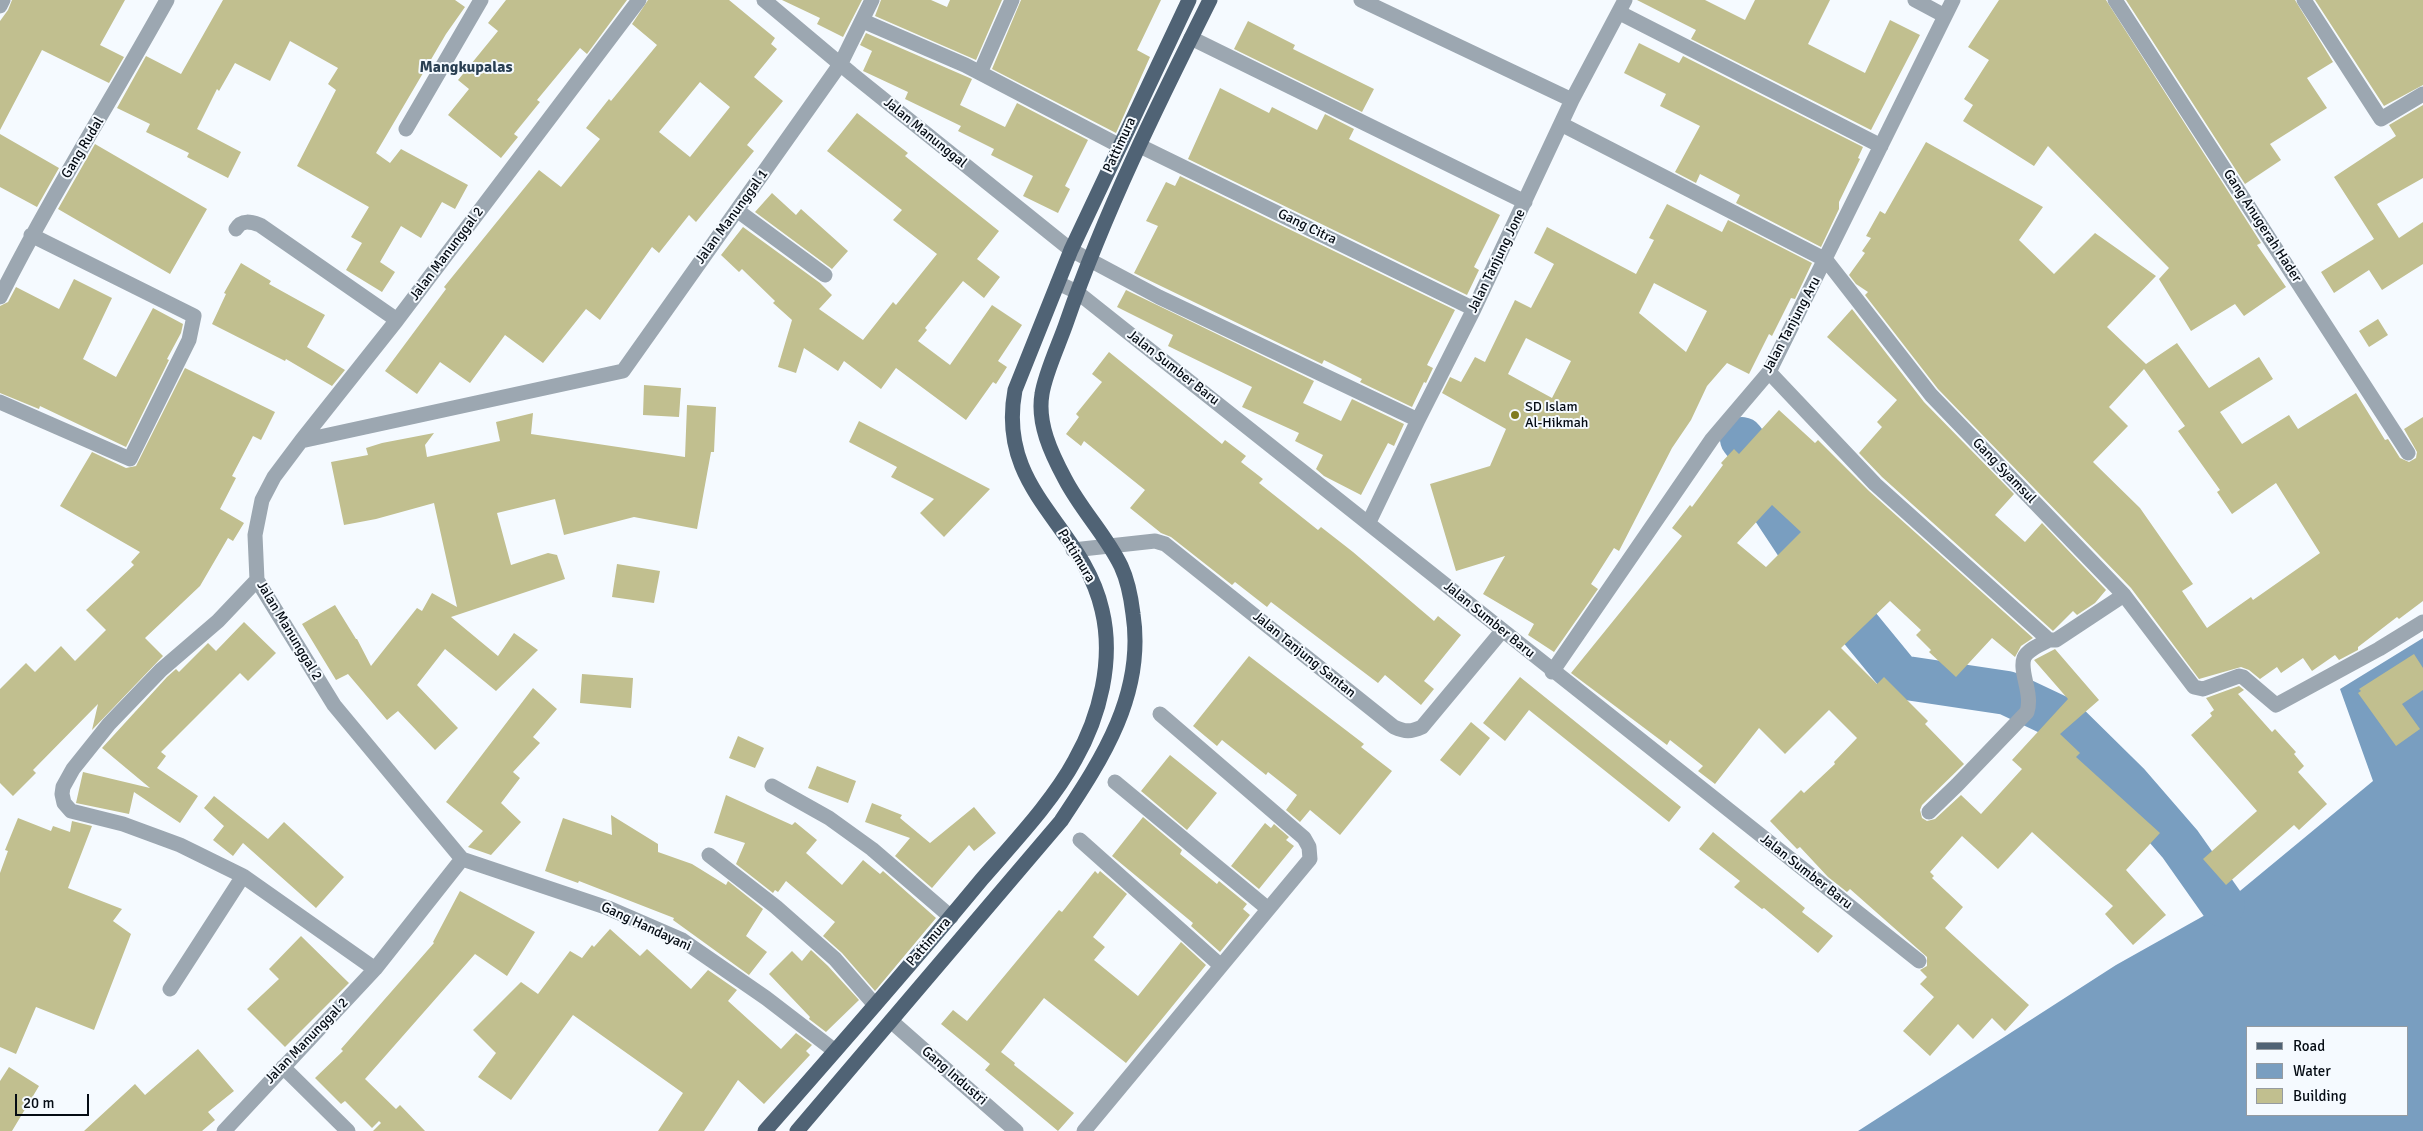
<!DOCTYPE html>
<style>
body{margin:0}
#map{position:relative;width:2423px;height:1131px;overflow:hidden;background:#f5faff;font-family:Signika,sans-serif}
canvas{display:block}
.legend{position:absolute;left:2246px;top:1026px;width:162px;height:90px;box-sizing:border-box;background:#f5faff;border:1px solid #959ba1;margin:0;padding:6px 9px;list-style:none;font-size:15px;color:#050c14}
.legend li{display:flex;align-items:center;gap:10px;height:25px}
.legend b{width:25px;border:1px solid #959ba1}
.scale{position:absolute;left:15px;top:1094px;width:74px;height:22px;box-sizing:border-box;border:2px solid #050c14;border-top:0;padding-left:6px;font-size:15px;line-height:18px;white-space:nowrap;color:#050c14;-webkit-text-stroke:4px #f5faff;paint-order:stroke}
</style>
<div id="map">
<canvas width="2423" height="1131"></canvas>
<ul class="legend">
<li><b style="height:6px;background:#506375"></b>Road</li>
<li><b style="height:14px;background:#799ec0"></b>Water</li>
<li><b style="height:14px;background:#c1bf8f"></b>Building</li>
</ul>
<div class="scale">20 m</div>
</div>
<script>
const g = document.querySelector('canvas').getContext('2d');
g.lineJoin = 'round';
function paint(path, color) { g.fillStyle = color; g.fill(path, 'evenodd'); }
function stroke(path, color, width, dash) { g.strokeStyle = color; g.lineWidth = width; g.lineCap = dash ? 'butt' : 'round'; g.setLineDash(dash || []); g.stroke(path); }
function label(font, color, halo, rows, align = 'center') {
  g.font = font + ' Signika,sans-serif'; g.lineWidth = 4; g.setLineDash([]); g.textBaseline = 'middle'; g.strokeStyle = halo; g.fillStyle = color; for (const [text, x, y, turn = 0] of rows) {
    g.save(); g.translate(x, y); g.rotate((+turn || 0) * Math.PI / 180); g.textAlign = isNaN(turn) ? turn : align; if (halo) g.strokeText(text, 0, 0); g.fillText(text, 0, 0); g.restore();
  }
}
const water = new Path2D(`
 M2423,638V1131H1858L2116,965L2223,905L2373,781L2340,689ZM2247,1027H2407V1115H2247Z`);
const river = new Path2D(`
 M1742,439L1767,471L1765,496L1822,582L1900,677L2007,693L2062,719L2128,784L2180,844L2223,905`);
const building = new Path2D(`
 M12,0H125L100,45L124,57L109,83L42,50L0,130V21L8,10Z
 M223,0H455L465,7L446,34L376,153L390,163L401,149L468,185L455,209L442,202L421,238L401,226L380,262L395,272L382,292L346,270L362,243L351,237L369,207L297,166L336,90L328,84L338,68L290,41L270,81L235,63L219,91L217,89L197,129L241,152L228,178L187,157L189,153L146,132L150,124L117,108L146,56L181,74Z
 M506,0H627L587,54L580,48L537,100L540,102L514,134L518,137L501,158L448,115L469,89L458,80L498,31L488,23Z
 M648,0H729L775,38L771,44L777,49L754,77L783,101L747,145L754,151L696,222L689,215L659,253L652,247L600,320L586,309L543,363L505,335L470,383L440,362L417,394L385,371L446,289L444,287L539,170L561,187L600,139L586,128L609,99L611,101L657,45L632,24ZM700,82L730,107L690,157L659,132Z
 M782,0H862L843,37L817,24L820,18Z
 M881,0H931L947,7L950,0H1002L976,60L875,16Z
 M1021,0H1161L1137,50L1150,57L1116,133L992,69Z
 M1637,0H1705L1745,20L1755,0H1830L1808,44L1865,73L1890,20L1920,35L1871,130L1691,39L1696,30Z
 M1999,0H2106L2261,243L2257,245L2286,287L2244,316L2235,304L2191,331L2159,279L2169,268L2048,146L2034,166L1963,121L1973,105L1964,99L1989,60L1968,47Z
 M2126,0H2295L2333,62L2307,78L2327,108L2270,144L2281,160L2245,184Z
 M2315,0H2423V85L2384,106Z
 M1248,21L1295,45L1293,49L1374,89L1362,112L1234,49Z
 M866,33L972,79L960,105L1005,127L1017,103L1088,140L1065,186L1070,189L1058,213L1023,196L1033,176L991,155L994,149L958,131L961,126L905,99L908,92L863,71L872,51L860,45Z
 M1639,43L1679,63L1683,56L1863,147L1858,158L1860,159L1839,202V209L1821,247L1736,203L1740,195L1700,174L1696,183L1675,172L1700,126L1660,106L1666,94L1624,73Z
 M1220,88L1269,113L1272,107L1317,130L1325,114L1354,129L1349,139L1500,215L1474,267L1479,270L1467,295L1188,159Z
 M2423,105V178L2377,204L2399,238L2423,222V264L2382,290L2369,270L2334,293L2321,272L2374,239L2334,177L2396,136L2389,125Z
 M857,113L908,153L905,156L999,231L977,259L1000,277L984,298L963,281L925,328L927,330L918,341L950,365L992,305L1022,325L998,361L1007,367L996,384L993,382L966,420L896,368L881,389L844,361L838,371L804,348L796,373L778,367L792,320L773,303L775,301L742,269L739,272L721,255L743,227L820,283L832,295L819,309L863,340L893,302L896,305L937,254L893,220L902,210L827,151Z
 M0,134L59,168L37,207L0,187Z
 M1926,142L2043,207L2019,240L2054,274L2095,233L2156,276L2107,327L2146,364L2177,343L2209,388L2259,357L2273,379L2220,412L2242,444L2289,415L2298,429L2356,393L2385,440L2388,439L2400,458L2409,462L2416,458L2417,452L2404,429L2423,417V601L2399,619L2397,617L2358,647V650L2339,660L2335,655L2312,671L2303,658L2281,673L2277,667L2260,679L2249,670L2241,667L2199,679L2131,588L1938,389L1865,295L1868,292L1856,284L1849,275L1865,253L1862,251L1871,238L1866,236L1880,211L1885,214ZM2144,369L2185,426L2178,431L2220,490L2217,492L2232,514L2276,483L2320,553L2253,600L2251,597L2207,628L2182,591L2193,584L2140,508L2093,462L2128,426L2109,407Z
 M95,144L207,209L170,274L58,209Z
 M1180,176L1455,310L1427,365L1433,368L1426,383L1424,382L1412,407L1360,382L1362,379L1324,360L1322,364L1134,273L1158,226L1146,221L1166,182L1175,186Z
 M772,193L796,215L801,209L848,251L832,269L755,212Z
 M1667,204L1722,232L1728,220L1812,263L1795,299L1791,298L1772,336L1769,334L1749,374L1727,363L1707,386L1691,420L1672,448L1619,551L1614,548L1591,584L1598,589L1554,652L1528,635L1534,624L1483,594L1505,556L1456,571L1430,484L1490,466L1506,429L1442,393L1450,377L1461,382L1475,357L1485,362L1515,300L1531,308L1554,264L1534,253L1547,227L1636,274L1654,240L1649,238ZM1654,283L1707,311L1686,352L1639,313ZM1526,338L1571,361L1552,398L1508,374Z
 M241,263L271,281L269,284L325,315L307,347L345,370L332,386L286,359L285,361L212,324L226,294L224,293Z
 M74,279L112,298L83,359L116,377L153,308L183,324L181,333L167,359L169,360L126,447L40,406L39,409L0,393V306L8,302L16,287L59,309Z
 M1126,290L1314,381L1303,403L1341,421L1352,399L1404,424L1394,446L1388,443L1361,495L1324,476L1316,469L1323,455L1295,441L1299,433L1242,407L1252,387L1168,346L1173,335L1117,307Z
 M1852,309L1924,402L2014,494L1995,515L2025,542L2042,523L2106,590L2095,603L2077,615L2073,611L2053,631L1882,477L1859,453L1882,427L1877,422L1897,400L1827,337Z
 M2378,319L2388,335L2369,347L2359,331Z
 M1109,352L1222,444L1225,440L1246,456L1241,462L1263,479L1259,483L1318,530L1321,527L1353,552L1434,621L1438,616L1461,635L1424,681L1434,689L1421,705L1385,675L1378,683L1271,602L1267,607L1235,582L1232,585L1171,537L1161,533L1130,508L1145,490L1084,441L1081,446L1066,434L1079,417L1076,414L1102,382L1092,374Z
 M185,368L275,412L261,440L253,436L232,476L236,478L220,509L244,523L233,541L228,538L200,586L145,638L163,656L92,730L98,704L33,770L36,773L13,796L0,783V689L26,663L35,672L61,646L75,661L106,630L86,610L134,565L131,562L140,552L60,506L92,452L126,468L136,466Z
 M644,385L681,388L679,417L643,415Z
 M687,405L716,407L714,452H711L697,529L634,517L564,535L555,499L497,513L511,565L548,553L557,555L565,579L451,617L498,656L514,633L538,650L496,691L445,649L417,685L458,728L435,750L398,711L387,720L348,674L336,680L302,624L335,605L356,639H357L371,666L417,608L422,611L432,593L457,607L434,503L376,519L344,525L331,462L368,455L366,448L382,443L434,433L425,445L427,457L500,441L496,422L533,413L531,434L685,457Z
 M1779,410L1815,443L1818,440L1869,491L2033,638L2021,646L2015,657L1992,638L1956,677L1929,652L1931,650L1916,635L1921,630L1890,601L1841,648L1877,684L1884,677L1928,721L1925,724L1964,764L1922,805L1920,810L1922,818L1927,821L1935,819L1961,795L1981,814L2022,769L2012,760L2068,699L2034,660L2055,649L2099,700L2060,734L2080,753L2076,757L2160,833L2126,870L2166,915L2133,945L2105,914L2113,906L2032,832L1998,869L1962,836L1930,872L1934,876L1932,878L1963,907L1945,928L2029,1005L2005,1031L1992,1018L1973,1039L1958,1024L1930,1056L1903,1031L1934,997L1920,984L1927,977L1920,970L1927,966V957L1850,889L1847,892L1828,877L1800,847L1797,849L1770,821L1801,790L1804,793L1835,764L1834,762L1857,738L1829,710L1785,754L1759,728L1715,784L1698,771L1703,766L1670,740L1667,745L1571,673L1682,536L1672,528L1690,505L1692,507L1723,465L1721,463L1734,449L1739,454ZM1772,505L1801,532L1766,567L1737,543Z
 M859,421L917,451L990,489L944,537L920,513L934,499L891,477L897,467L849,442Z
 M617,564L660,571L654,603L612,597Z
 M244,622L276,653L248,681L240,673L161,752L166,756L157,768L198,796L180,823L134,792L129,814L76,803L83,772L150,788L102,748L167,677L176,669L179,672L208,643L216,651Z
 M2414,654L2423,668V690L2402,704L2420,729L2396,746L2358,693L2361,691L2359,689Z
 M1249,656L1364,744L1361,747L1392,771L1340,835L1310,810L1300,822L1286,810L1297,795L1268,772L1266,775L1222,740L1217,746L1193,726Z
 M582,674L633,678L631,708L580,703Z
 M1520,677L1681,807L1669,822L1529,710L1505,741L1483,723Z
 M2239,686L2244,690L2238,694L2272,732L2275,729L2296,752L2294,754L2304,766L2298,772L2327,804L2299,830L2294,825L2226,885L2203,859L2257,811L2191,735L2212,716L2210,713L2214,710L2206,698Z
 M533,688L557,709L533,737L540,743L513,772L520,778L501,803L521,822L491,855L468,847L483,831L446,802Z
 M1471,722L1490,738L1460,776L1440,760Z
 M738,736L764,748L755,768L729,758Z
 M1170,755L1217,793L1187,830L1141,791Z
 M817,766L856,781L848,803L808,788Z
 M726,795L792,825L795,822L817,840L806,853L842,885L863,860L880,874L883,871L936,918L875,991L842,953L823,936L835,922L786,881L778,892L775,890L773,893L736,864L745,843L714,833Z
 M214,796L268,839L284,822L344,877L316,908L243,843L233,856L213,840L224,826L204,808Z
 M872,803L902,815L900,818L930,843L974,807L996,833L974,851L969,845L932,888L895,856L910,838L865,822Z
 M611,815L658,844V852L692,864L726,885L728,881L763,909L746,936L767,952L749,975L673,920L674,918L579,881L578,883L545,871L563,818L612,835Z
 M1143,817L1182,850L1180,854L1217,884L1219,881L1247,904L1243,909L1250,915L1220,952L1191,926L1193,923L1112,856Z
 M18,818L51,831L53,826L70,832L72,821L92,826L68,888L122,909L113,921L131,934L94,1030L36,1007L16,1054L0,1047V873L8,851L5,850Z
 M1265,823L1271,828L1274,824L1289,837L1286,840L1294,846L1259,889L1231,866Z
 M1713,832L1805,908L1802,912L1833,936L1818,953L1764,908L1762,909L1734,887L1740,881L1699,849Z
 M1095,871L1098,874L1100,871L1127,894L1093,937L1105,947L1094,960L1138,996L1181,942L1206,965L1126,1063L1044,998L1001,1052L1015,1063L1014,1065L1074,1113L1058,1131L985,1070L990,1064L941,1024L953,1010L967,1021L1059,910L1062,912Z
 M460,891L535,932L507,976L475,954L365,1079L396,1109L400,1105L425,1131H373L381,1123L379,1121L372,1128L345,1101L341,1104L315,1078L343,1051L341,1049L434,943L433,942Z
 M610,929L640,956L647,949L691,989L708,970L737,990L728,1001L781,1049L796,1033L812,1045L806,1051L810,1055L764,1104L738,1080L704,1131H658L683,1093L573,1015L511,1100L478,1077L496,1053L473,1030L521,982L538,994L570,951L582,958L592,945L594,947Z
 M301,936L349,983L285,1047L247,1009L279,979L269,969Z
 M811,950L828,966L859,1000L826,1032L809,1019L810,1017L769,974L792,951L802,961Z
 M198,1049L234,1091L208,1112L215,1120L202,1131H84L135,1084L145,1095Z
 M9,1067L39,1086L12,1131H0V1081Z`);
const street = new Path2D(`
 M764,0L852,74L1071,250L1159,297L1418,420
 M1361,0L1572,100
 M1915,0L1945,16
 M2115,0L2408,453
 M2304,0L2381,119L2423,94
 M0,6L3,0
 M1620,13L1881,146
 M863,21L965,65L1120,146
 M1191,38L1525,202
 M980,73L1012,0
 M1561,124L1826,260L1931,395L2124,595L2194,687L2203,689L2239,676L2243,677L2276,705L2379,649L2423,622
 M406,129L481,0
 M1140,146L1474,309
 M738,211L825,275
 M236,229C242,219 251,222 260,225L397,320
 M1058,283L1077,292C1359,514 1638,739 1919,961
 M0,297C51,196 112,99 167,0
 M1769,372L1875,484L2049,640H2056L2124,595
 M0,402L130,459L189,340L194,316L31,235
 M301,441L623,371L841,63L872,0
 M1369,522L1418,420L1474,309L1572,100L1625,0
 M1073,550L1155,541L1165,544L1394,727C1405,732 1411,732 1422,727L1502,631
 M1552,672L1712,439L1769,372L1953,0
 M1115,782L1267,908
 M772,786L829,818L872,849L951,917
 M1929,812L1957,785L2027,712C2033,693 2019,672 2024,658C2027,650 2041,644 2049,640
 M1080,840L1220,965
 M709,855L776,907L835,959L875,1005
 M462,859L608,908L682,940L766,998L835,1051
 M243,876L180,845L123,824L71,811L64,803L62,794L63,787L73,769L109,724L161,670L218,621L257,580
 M170,989L243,876L375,969
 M891,1021L1016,1131
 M283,1067L348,1131
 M224,1131L375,969L462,859L334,705L257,580L255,535L262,500L274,477L301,441L397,320L639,0
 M1084,1131L1310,859L1309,847L1304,838L1160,714`);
const primary = new Path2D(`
 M765,1131C838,1048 912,964 982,879C1013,843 1053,801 1075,760C1100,716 1114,660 1102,610C1083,525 996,491 1015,390L1071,250L1189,0
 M797,1131L1061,821C1103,758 1145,693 1133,614C1131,597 1128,581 1121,566C1106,535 1081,510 1065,479C1051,453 1037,423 1042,394C1045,373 1060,342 1067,321C1105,211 1158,104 1210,0`);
const markers = [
 [1515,415,5,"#807b21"]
];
const streetNames = [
 ["Jalan Manunggal",925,133,39],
 ["Pattimura",1120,145,-65],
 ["Gang Rudal",83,148,-59],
 ["Jalan Manunggal 1",732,217,-54],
 ["Gang Anugerah Hader",2262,226,57],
 ["Gang Citra",1307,227,26],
 ["Jalan Manunggal 2",447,254,-53],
 ["Jalan Tanjung Jone",1497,261,-64],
 ["Jalan Tanjung Aru",1792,325,-62],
 ["Jalan Sumber Baru",1173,368,38],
 ["Gang Syamsul",2004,471,46],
 ["Pattimura",1076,556,59],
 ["Jalan Sumber Baru",1489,620,39],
 ["Jalan Manunggal 2",289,631,59],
 ["Jalan Tanjung Santan",1304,655,39],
 ["Jalan Sumber Baru",1806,872,38],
 ["Gang Handayani",646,927,25],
 ["Pattimura",929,942,-49],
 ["Jalan Manunggal 2",307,1041,-46],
 ["Gang Industri",954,1076,41]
];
const poiNames = [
 ["SD Islam",1525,407],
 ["Al-Hikmah",1525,423]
];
const quarterNames = [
 ["Mangkupalas",466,68]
];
paint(water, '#799ec0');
stroke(river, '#799ec0', 44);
paint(building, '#c1bf8f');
stroke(street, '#9ca7b1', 15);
stroke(primary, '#506375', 15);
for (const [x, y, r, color] of markers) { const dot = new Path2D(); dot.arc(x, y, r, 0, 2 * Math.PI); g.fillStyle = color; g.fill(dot); stroke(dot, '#f5faff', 2); }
label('14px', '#050c14', '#f5faff', streetNames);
label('14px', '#050c14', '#f5faff', poiNames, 'left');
label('bold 16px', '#293f52', '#f5faff', quarterNames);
</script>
